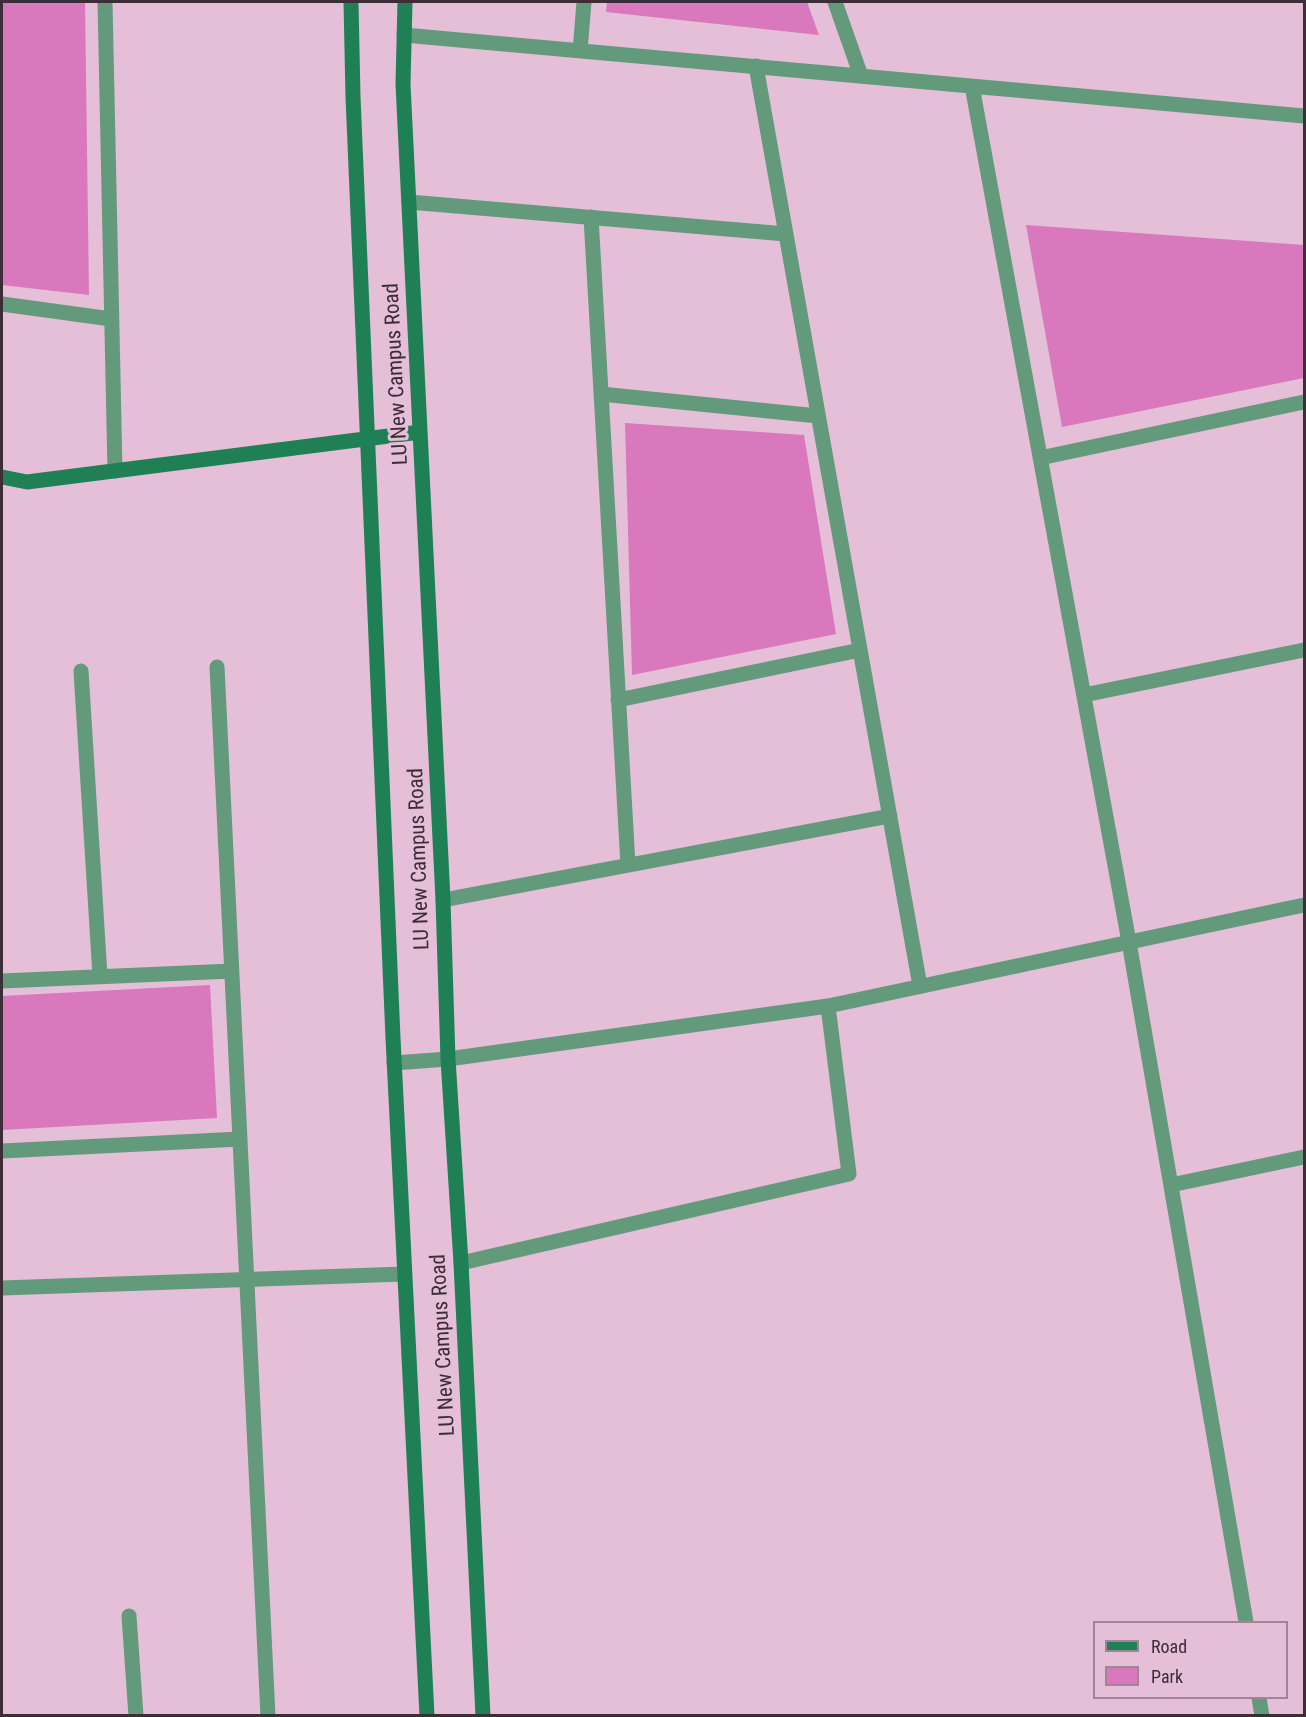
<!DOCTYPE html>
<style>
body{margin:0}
#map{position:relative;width:1306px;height:1717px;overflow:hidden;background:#e4bfd7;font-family:"Roboto Condensed",sans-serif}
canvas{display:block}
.frame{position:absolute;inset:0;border:3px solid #3c2d37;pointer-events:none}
.legend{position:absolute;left:1093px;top:1621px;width:195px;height:78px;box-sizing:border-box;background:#e4bfd7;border:2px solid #a18597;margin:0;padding:8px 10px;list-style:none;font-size:18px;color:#3c2d37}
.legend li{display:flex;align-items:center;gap:12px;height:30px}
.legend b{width:30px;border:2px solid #a18597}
</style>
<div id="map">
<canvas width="1306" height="1717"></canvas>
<div class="frame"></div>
<ul class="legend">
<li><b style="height:8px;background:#1f8056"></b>Road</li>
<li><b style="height:16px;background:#d978bc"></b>Park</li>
</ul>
</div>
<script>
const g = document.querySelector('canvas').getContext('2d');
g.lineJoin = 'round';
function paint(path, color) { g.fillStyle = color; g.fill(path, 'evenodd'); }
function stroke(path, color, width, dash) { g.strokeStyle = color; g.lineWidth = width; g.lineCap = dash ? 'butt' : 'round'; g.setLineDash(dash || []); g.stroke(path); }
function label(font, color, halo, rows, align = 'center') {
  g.font = font + ' "Roboto Condensed",sans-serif'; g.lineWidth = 6; g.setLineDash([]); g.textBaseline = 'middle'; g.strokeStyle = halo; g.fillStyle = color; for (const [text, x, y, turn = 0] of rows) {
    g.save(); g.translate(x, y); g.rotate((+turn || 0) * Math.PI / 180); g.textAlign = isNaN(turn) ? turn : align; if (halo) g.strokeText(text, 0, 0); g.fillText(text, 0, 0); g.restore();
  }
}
const green = new Path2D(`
 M2,2H85L89,295L2,285Z
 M607,2H807L819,35L606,12Z
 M1026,225L1304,245V378L1062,427Z
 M625,423L804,435L836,634L632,675Z
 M210,985L217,1118L2,1130V996Z`);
const lane = new Path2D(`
 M756,66L920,986
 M409,202L786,234
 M591,217L628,865
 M2,304L111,319
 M601,394L818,416
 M217,667L268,1716
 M81,671L100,976
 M618,700L860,650
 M443,900L890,816
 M2,981L232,971
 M2,1151L240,1139
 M2,1288L404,1274
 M129,1616L136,1716`);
const street = new Path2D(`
 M105,2L115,471
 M835,2L861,76
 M404,35L1304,116
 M580,51L584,2
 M972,86L1129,942L1246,1622
 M1040,458L1304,402
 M1084,695L1304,650
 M394,1063L448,1059L828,1006L1304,905
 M1171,1185L1304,1157
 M461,1263L849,1174L828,1006
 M1259,1698L1262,1716`);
const secondary = new Path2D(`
 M351,2L353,97L393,1038L427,1716
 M405,2L403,84L443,900L448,1059L461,1263L483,1716
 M2,477L27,482L420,432`);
const streetNames = [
 ["LU New Campus Road",397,374,-93],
 ["LU New Campus Road",420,859,-92],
 ["LU New Campus Road",444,1345,-93]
];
paint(green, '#d978bc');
stroke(lane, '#649a7c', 15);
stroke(street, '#649a7c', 15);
stroke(secondary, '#1f8056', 15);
label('21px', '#3c2d37', '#e4bfd7', streetNames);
</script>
